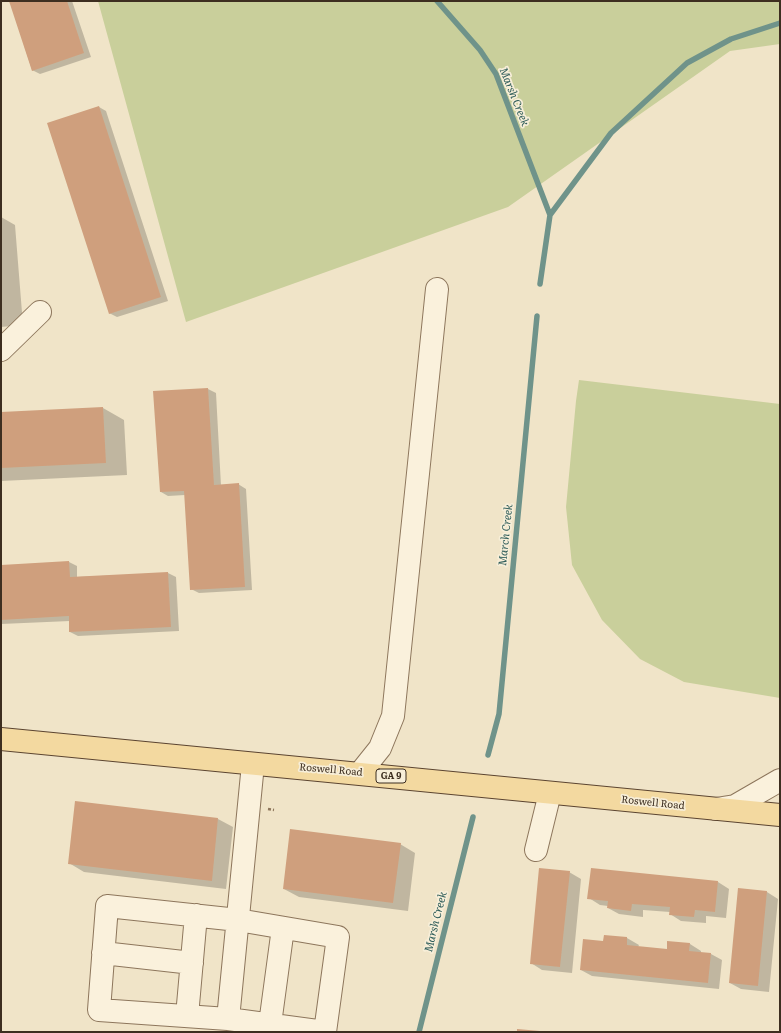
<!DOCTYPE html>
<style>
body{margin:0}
#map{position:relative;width:781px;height:1033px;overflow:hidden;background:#f0e4c8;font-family:Literata,serif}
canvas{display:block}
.frame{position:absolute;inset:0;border:2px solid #3d2e20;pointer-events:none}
</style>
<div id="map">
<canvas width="781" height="1033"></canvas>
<div class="frame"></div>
</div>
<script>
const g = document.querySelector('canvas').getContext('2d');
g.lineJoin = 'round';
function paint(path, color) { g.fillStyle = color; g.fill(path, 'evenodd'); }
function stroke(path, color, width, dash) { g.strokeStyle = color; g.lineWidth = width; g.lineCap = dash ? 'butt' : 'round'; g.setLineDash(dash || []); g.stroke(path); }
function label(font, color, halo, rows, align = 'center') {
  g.font = font + ' Literata,serif'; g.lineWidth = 3.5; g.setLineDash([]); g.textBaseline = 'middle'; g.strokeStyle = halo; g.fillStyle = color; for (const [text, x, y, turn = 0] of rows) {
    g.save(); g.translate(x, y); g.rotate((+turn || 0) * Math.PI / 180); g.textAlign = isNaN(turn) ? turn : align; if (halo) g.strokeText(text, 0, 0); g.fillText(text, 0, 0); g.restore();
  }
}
const green = new Path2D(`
 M98,1H780V44L730,51L508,207L186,322Z
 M579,380L780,404V698L684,682L640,659L602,620L572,565L566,507L576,401Z`);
const shadow = new Path2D(`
 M10,1H72L91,57L40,74L32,70Z
 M99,107L106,111L168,301L117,317L109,313Z
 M1,217L15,225L23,325L1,327Z
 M208,389L216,393L221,486L238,484L246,489L252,590L199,593L191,589L185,495L168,496L161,492Z
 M103,408L124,420L127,475L1,481V413Z
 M69,562L77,566V577L168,573L176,577L179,631L78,636L70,632V621L1,624V566Z
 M218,819L233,827L226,889L84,872L69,863Z
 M400,844L415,853L408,911L299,897L284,889Z
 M569,872L581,879L572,973L542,970L531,963Z
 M718,882L729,889L726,918L706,916V923L681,921L670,914V912L643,910V917L619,914L608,908V906L600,905L589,898Z
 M739,889L767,892L778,899L769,992L741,989L730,983Z
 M604,936L627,938L639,945L638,947L668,950V942L690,944L701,951V953L711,954L722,960L719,989L592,976L581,970L604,942Z`);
const stream = new Path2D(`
 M437,1L480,50L496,74L550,215
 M540,284L550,215L611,133L687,63L731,39L780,23
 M488,755L499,714L537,316
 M419,1032L473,817`);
const building = new Path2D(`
 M9,1H67L84,53L32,71Z
 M99,106L161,297L109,314L47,123Z
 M208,388L214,485L239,483L245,587L190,590L184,491L160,492L153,391Z
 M103,407L106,463L1,468V412Z
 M69,561L70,577L168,572L171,627L69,632V616L1,620V565Z
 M75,801L218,818L212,881L68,864Z
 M290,829L401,843L393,903L283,889Z
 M539,868L570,871L560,967L530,964Z
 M591,868L718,881L715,912L695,910L694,917L669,915L670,907L632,904L631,911L607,908L608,901L587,899Z
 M738,888L767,891L758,986L729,983Z
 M604,935L627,937V945L667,949V941L690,943L689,951L711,953L708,983L580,970L583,939L603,941Z
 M517,1029L540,1031L539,1032H517Z`);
const path = new Path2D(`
 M268,809L274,810`);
const minor = new Path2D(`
 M1,350L40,312
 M360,773L380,748L393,716L437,289
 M716,809L735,806L780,780
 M536,850L550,793
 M107,906L238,920L338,937L325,1032L228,1019L99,1010Z
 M103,953L192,963
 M187,1016L196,915
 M228,1019L253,764
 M270,1024L283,928`);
const major = new Path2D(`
 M1,739L780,815`);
const shields = [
 [391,776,30]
];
const shieldNames = [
 ["GA 9",391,776]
];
const streetNames = [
 ["Roswell Road",331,770,5],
 ["Roswell Road",653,803,6]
];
const waterNames = [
 ["Marsh Creek",514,97,68],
 ["March Creek",506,535,-84],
 ["Marsh Creek",436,922,-76]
];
paint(green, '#c9cf9b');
paint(shadow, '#0003');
stroke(stream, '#6f938a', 5.5);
paint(building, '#cf9f7d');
stroke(minor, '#8d765c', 24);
stroke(major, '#5b4430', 24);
stroke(path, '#8d765c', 2.5, [3, 2]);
stroke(minor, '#faf1dc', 22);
stroke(major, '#f3d9a0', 22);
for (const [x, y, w] of shields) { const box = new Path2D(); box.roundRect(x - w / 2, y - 7, w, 14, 3); g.fillStyle = '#f7eed8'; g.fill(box); stroke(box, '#3d2e20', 1); }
label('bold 9px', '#3d2e20', null, shieldNames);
label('10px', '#3d2e20', '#f7eed8', streetNames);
label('italic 11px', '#2f5d5a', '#f7eed8', waterNames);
</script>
